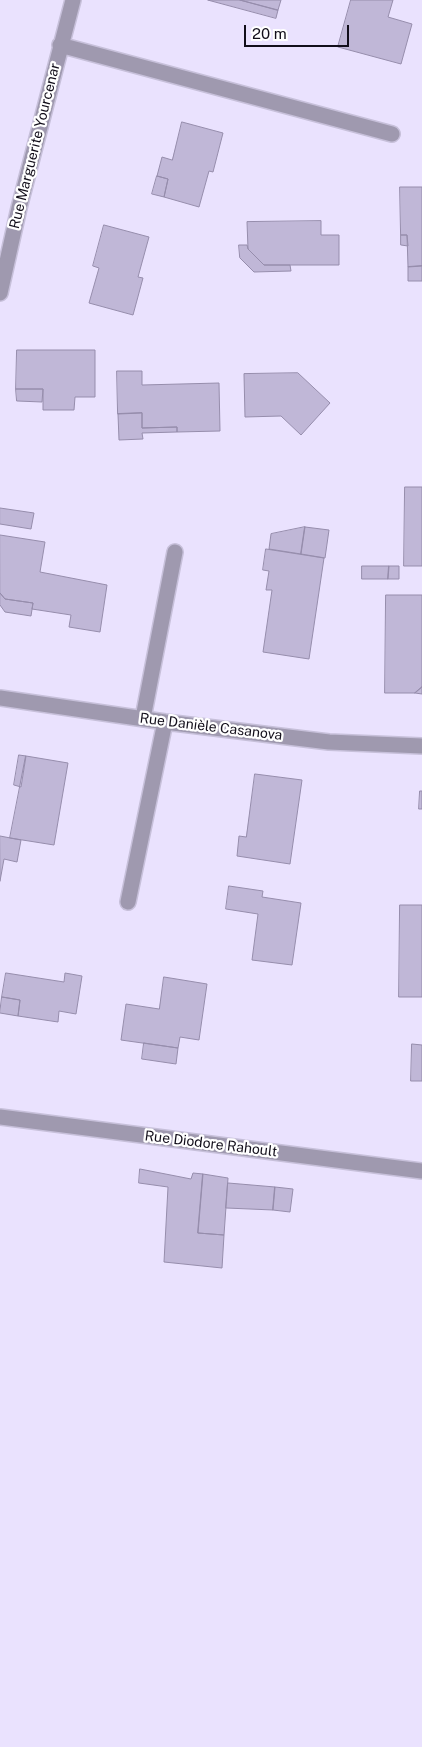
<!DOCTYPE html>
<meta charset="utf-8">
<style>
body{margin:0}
#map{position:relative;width:422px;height:1747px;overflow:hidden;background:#eae2fe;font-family:"Public Sans",sans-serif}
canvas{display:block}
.scale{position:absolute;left:244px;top:25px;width:105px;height:22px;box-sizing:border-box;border:2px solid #120e1a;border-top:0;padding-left:6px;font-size:15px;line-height:18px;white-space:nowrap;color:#120e1a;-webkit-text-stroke:4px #fff;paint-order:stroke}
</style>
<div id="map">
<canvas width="422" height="1747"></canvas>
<div class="scale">20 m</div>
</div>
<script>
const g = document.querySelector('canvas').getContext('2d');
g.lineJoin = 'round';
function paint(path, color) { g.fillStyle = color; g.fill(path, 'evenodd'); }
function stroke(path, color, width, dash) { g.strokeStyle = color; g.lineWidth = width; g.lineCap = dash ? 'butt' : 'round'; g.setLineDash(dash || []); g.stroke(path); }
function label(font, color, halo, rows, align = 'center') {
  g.font = font + ' "Public Sans",sans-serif'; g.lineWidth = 4.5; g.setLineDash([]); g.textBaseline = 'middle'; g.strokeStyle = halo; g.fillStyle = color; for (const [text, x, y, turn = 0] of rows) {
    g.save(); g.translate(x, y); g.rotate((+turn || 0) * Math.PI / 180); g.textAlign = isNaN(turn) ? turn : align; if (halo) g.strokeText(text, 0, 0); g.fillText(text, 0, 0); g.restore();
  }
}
const building = new Path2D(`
 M208,0H240L278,10L276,18Z
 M240,0H281L278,10Z
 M351,0H393L388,17L412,24L401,64L338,47Z
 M182,122L223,133L213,172L209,171L199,207L164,197L168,179L157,176L162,157L172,160Z
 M157,176L168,179L164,197L152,194Z
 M400,187H422V266L408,267L407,235H401Z
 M321,221V235H339V265H264L248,249L247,222Z
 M104,225L149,237L138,277L143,278L133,315L89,303L99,268L93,266Z
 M401,235H407L408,246L401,245Z
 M239,245H247L248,249L264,265H290L291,271L254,272L240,258Z
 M422,266V281H408V267Z
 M17,350H95V397H75L74,410H43V389H16Z
 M117,371H142V385L219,383L220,431L177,432V427L142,428V413L118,414Z
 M298,373L330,403L301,435L281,416L245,417L244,374Z
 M16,389H43L42,402L17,401Z
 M142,413V428L177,427V432L142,433L143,439L119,440L118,414Z
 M405,487H422V566H404Z
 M0,508L34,513L31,529L0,524Z
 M305,527L301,554L269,549L271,534Z
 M305,527L329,530L325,558L301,554Z
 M0,535L45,542L40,572L107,585L100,632L69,627L71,615L32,609L33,603L5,599L0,593Z
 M266,549L324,558L309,659L263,652L272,590H266L269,571L263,570Z
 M362,566H389L388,579H362Z
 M389,566H399V579H388Z
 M0,593L5,599L33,603L31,616L5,612L0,605Z
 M386,595H422V687L415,693H385Z
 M422,687V694L415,693Z
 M19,755L26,756L21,787L14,785Z
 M26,756L68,763L54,845L10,838Z
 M255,774L302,780L290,864L237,856L239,836L246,837Z
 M420,791H422V809H419Z
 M0,836L21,840L17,862L4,859L0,881Z
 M229,886L263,891L262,897L301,903L292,965L252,960L258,914L226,909Z
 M400,905H422V997H399Z
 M6,973L64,982L65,973L82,976L76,1014L59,1011L58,1022L18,1016L20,1000L2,997Z
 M164,977L207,984L199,1040L180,1037L178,1048L121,1040L126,1004L159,1009Z
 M2,997L20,1000L18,1016L0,1013Z
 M144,1043L178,1048L176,1064L142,1059Z
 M412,1044L422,1045V1081H411Z
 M140,1169L191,1179L193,1173L203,1174L198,1233L224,1235L222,1268L164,1262L168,1187L139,1183Z
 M203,1174L228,1178L224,1235L198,1233Z
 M228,1183L275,1187L273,1210L226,1208Z
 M275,1187L293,1189L290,1212L273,1210Z`);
const street = new Path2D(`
 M60,45L392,134
 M0,293L19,208L73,0
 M0,698L165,722L329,742L422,746
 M143,718L175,552
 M128,902L165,722
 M0,1117L422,1171`);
const streetNames = [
 ["Rue Marguerite Yourcenar",35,146,-76],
 ["Rue Danièle Casanova",211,727,7],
 ["Rue Diodore Rahoult",211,1144,7]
];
paint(building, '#c0b7d7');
stroke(building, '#968dac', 1);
stroke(street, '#c7c0da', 18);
stroke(street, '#9f99af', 15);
label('14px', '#120e1a', '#fff', streetNames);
</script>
